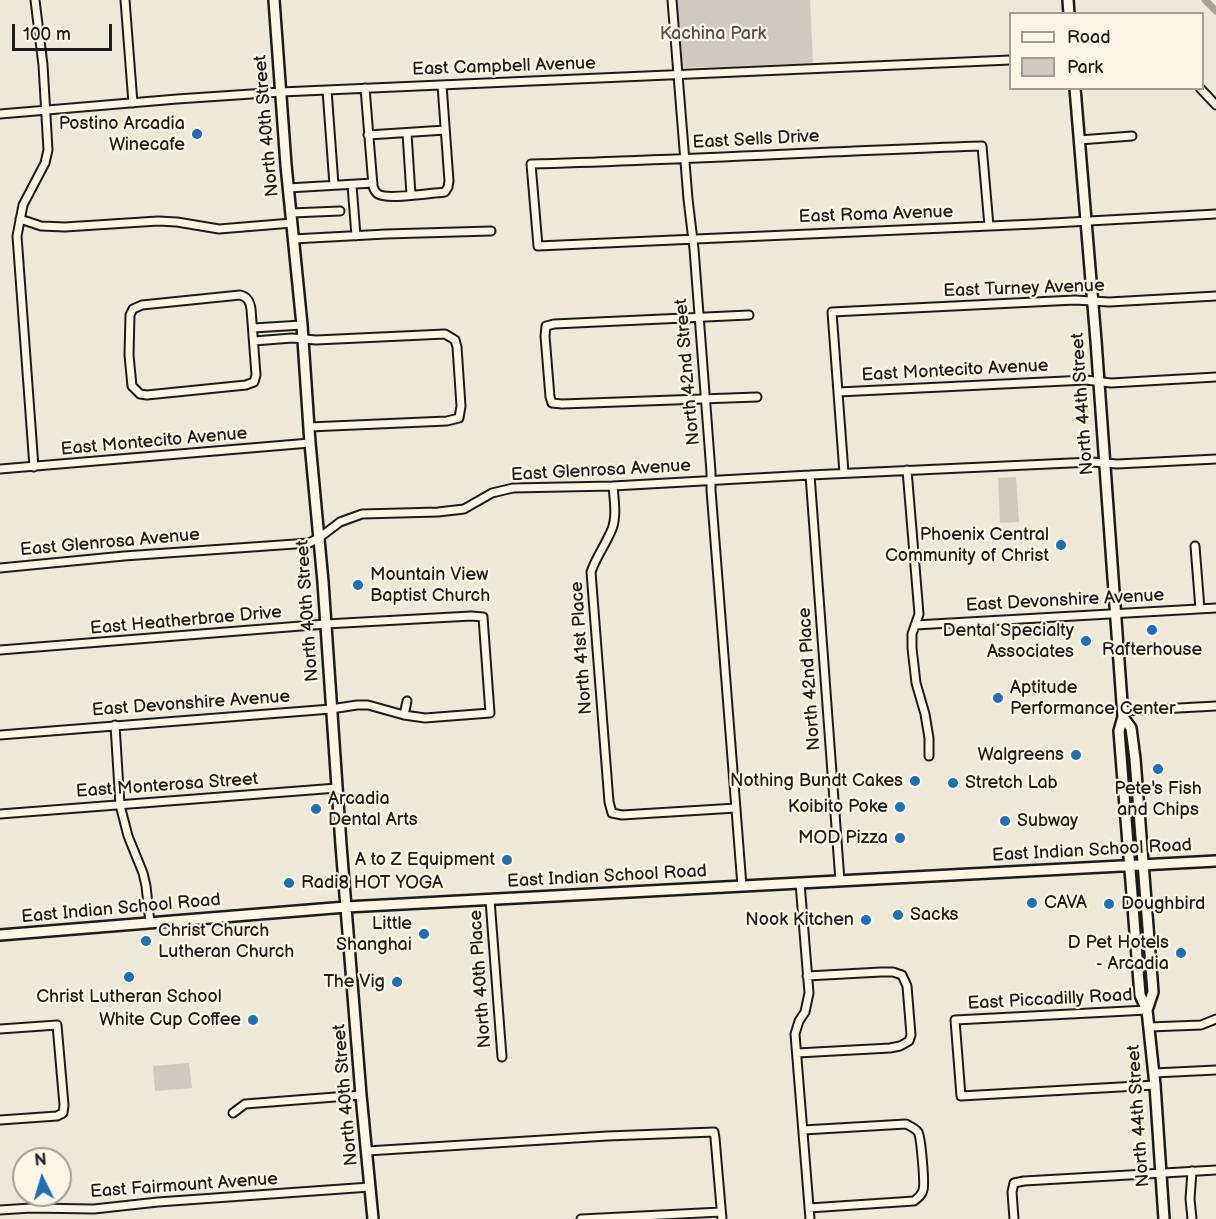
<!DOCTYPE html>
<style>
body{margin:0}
#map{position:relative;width:1216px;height:1219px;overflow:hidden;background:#eee8d9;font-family:"Balsamiq Sans",sans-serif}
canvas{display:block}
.legend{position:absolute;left:1009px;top:12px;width:195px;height:78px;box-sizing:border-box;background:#fcf5e5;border:2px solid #a29e95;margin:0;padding:8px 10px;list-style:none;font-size:18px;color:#1c1c1c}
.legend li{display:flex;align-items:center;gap:12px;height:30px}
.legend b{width:30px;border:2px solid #a29e95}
.north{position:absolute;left:12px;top:1147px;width:60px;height:60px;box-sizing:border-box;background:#fcf5e5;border:2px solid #a29e95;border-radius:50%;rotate:355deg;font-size:16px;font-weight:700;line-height:24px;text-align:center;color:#1c1c1c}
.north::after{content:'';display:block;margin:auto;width:21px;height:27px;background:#1f6fb2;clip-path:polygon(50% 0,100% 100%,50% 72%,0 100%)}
.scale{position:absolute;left:12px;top:24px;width:100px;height:27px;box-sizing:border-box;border:3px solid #1c1c1c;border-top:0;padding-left:8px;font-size:18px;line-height:21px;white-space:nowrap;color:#1c1c1c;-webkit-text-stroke:4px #fcf5e5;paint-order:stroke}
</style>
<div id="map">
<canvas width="1216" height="1219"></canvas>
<ul class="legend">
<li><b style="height:8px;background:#fcf5e5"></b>Road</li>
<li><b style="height:16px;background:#cfcabd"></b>Park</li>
</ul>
<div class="north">N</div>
<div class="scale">100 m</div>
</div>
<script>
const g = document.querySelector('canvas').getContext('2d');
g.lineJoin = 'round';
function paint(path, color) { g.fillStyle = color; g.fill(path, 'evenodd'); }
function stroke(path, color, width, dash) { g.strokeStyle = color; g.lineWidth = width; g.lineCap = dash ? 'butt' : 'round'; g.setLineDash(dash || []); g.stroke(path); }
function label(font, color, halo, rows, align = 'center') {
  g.font = font + ' "Balsamiq Sans",sans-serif'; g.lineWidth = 4.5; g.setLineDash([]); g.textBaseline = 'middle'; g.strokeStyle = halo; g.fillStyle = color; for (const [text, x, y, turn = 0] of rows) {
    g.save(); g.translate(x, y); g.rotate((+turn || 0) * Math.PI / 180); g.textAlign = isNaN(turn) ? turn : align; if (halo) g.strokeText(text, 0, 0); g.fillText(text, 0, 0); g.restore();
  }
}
const green = new Path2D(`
 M676,0H810L813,63L684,68L681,64Z
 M1016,477L1019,522L1000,523L998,478Z
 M189,1063L192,1088L155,1091L153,1066Z`);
const canal = new Path2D(`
 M1205,0L1216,11`);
const minor = new Path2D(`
 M125,0L133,103
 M672,0L688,199L694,249L711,472V490L742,886
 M365,88L373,186C374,189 374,191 378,194C386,200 433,193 445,192L448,187L449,181L442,85
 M1200,88L1216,105
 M327,90L334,185
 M0,114L177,99L281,92L1010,60
 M407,133L411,195
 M368,135L445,130
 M1079,140L1132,136
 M352,185L356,236
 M288,188L373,183
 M291,213L340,211
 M20,219L41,226L65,227L158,221L177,222L219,229L292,223
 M989,226L982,146C832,151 682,160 531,164L538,246L1035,224L1216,214
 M293,239L386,234L491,231
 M240,295C248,297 250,302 251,309L256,375L254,382L246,385L147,395L140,394L132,386L129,355L130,315L133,309L142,305Z
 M749,315L554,324L546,326L545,336L550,397L552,403L562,404L757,397
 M253,328L302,325
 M254,341L292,338L316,340L445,334L455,340L457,347L461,406L459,418L447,421L309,427
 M838,392L1086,380L1111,383L1216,377
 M34,467L17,236L23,205L45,163L48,150L43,65L35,0
 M0,469L310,443
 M907,470L919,614L912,634V648L916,683L925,714L929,738V756
 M844,473L832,312L1075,300L1109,302L1216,296
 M810,475L840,881
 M613,486C614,499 617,516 612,529C606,544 596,557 591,572L609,802L612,813L622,815L736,808
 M1195,546L1200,609
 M0,568L124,556L309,543L319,538L340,522L362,514L438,512L464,509L492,493L513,488L613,486L810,475L1092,462L1117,464L1216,459
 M915,625L1216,608
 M0,650L326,624L471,616L483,617L490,713L425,718L404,715L368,705H357L331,709L0,735
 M1123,711L1216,706
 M404,715L407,701
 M115,725L120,805L128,836L143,873L146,886L150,923
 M0,814L337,788
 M800,883L809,993L805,1012L799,1021L795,1034L810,1219
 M490,900L502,1057
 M1147,1010L955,1020L961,1096L1155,1085
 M1149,1027L1201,1025L1216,1019
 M0,1029L57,1025L64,1105L63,1113L57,1116L0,1120
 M797,1053L890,1048L900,1046L909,1041L911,1035L907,986L902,975L893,972H881L807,976
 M1154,1073L1216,1070
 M233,1113L245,1104L361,1095
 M803,1130L906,1124C910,1126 915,1128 918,1132C921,1137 925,1184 923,1190C922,1195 918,1198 914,1201L809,1208
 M367,1151L607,1136L714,1132L715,1138L722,1219
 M0,1210L31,1208L94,1209L158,1202L370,1187
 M581,1219L721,1212
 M1014,1219L1012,1192L1014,1183L1024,1181L1216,1170
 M1192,1219L1190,1199L1192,1171`);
const major = new Path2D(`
 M274,0L286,165L302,325L310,443L323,582L341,845L361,1095L373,1219
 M1068,0L1069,14
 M1075,88L1096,341L1123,717L1119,731L1140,995L1147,1010L1155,1085L1164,1219
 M1123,717L1131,728L1135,759L1153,992L1147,1010
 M0,935L346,907L1216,861`);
const markers = [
 [197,134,6,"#1f6fb2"],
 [1061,545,6,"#1f6fb2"],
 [358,585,6,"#1f6fb2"],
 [1152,630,6,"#1f6fb2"],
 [1086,641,6,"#1f6fb2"],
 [998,698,6,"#1f6fb2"],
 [1076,755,6,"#1f6fb2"],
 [1158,769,6,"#1f6fb2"],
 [915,781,6,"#1f6fb2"],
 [953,783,6,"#1f6fb2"],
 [900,807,6,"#1f6fb2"],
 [316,809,6,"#1f6fb2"],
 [1005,821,6,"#1f6fb2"],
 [900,838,6,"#1f6fb2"],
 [507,860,6,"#1f6fb2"],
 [289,883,6,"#1f6fb2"],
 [1032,903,6,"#1f6fb2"],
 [1109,904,6,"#1f6fb2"],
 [898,915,6,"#1f6fb2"],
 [866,920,6,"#1f6fb2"],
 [424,934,6,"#1f6fb2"],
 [146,941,6,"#1f6fb2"],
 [1181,953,6,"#1f6fb2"],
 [129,977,6,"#1f6fb2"],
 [397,982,6,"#1f6fb2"],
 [253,1020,6,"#1f6fb2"]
];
const parkNames = [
 ["Kachina Park",713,34]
];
const streetNames = [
 ["East Campbell Avenue",504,67,-2],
 ["North 40th Street",267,126,-95],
 ["East Sells Drive",756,140,-3],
 ["East Roma Avenue",876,215,-2],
 ["East Turney Avenue",1024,289,-2],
 ["East Montecito Avenue",955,371,-3],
 ["North 42nd Street",688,372,-95],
 ["North 44th Street",1083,404,-94],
 ["East Montecito Avenue",154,442,-5],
 ["East Glenrosa Avenue",601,471,-3],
 ["East Glenrosa Avenue",110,543,-5],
 ["East Devonshire Avenue",1065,601,-3],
 ["North 40th Street",308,611,-94],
 ["East Heatherbrae Drive",186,621,-5],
 ["North 41st Place",582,648,-94],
 ["North 42nd Place",810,679,-94],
 ["East Devonshire Avenue",191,704,-4],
 ["East Monterosa Street",167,786,-4],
 ["East Indian School Road",1092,851,-3],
 ["East Indian School Road",607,877,-3],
 ["East Indian School Road",121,909,-5],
 ["North 40th Place",481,979,-94],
 ["East Piccadilly Road",1050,1000,-3],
 ["North 40th Street",346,1095,-95],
 ["North 44th Street",1139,1116,-94],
 ["East Fairmount Avenue",184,1186,-4]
];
const poiNames = [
 ["Postino Arcadia",185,124],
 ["Winecafe",185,145],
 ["Phoenix Central",1049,535],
 ["Community of Christ",1049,556],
 ["Mountain View",370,575,"left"],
 ["Baptist Church",370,596,"left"],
 ["Dental Specialty",1074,631],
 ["Associates",1074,652],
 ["Rafterhouse",1152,650,"center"],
 ["Aptitude",1010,688,"left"],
 ["Performance Center",1010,709,"left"],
 ["Walgreens",1064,755],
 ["Nothing Bundt Cakes",903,781],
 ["Stretch Lab",965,783,"left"],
 ["Pete's Fish",1158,789,"center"],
 ["and Chips",1158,810,"center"],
 ["Arcadia",328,799,"left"],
 ["Dental Arts",328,820,"left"],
 ["Koibito Poke",888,807],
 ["Subway",1017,821,"left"],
 ["MOD Pizza",888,838],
 ["A to Z Equipment",495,860],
 ["Radi8 HOT YOGA",301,883,"left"],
 ["CAVA",1044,903,"left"],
 ["Doughbird",1121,904,"left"],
 ["Sacks",910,915,"left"],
 ["Nook Kitchen",854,920],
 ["Little",412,924],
 ["Shanghai",412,945],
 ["Christ Church",158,931,"left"],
 ["Lutheran Church",158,952,"left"],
 ["D Pet Hotels",1169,943],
 ["- Arcadia",1169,964],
 ["The Vig",385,982],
 ["Christ Lutheran School",129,997,"center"],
 ["White Cup Coffee",241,1020]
];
paint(green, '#cfcabd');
stroke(canal, '#a7a299', 7);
stroke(minor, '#1c1c1c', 11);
stroke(major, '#1c1c1c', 14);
stroke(minor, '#fcf5e5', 7);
stroke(major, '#fcf5e5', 9);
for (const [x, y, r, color] of markers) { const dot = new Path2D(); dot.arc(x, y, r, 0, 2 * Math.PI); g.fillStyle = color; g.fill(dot); stroke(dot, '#fcf5e5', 2); }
label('18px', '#52504c', '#fcf5e5', parkNames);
label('18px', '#1c1c1c', '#fcf5e5', streetNames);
label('18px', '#1c1c1c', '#fcf5e5', poiNames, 'right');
</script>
